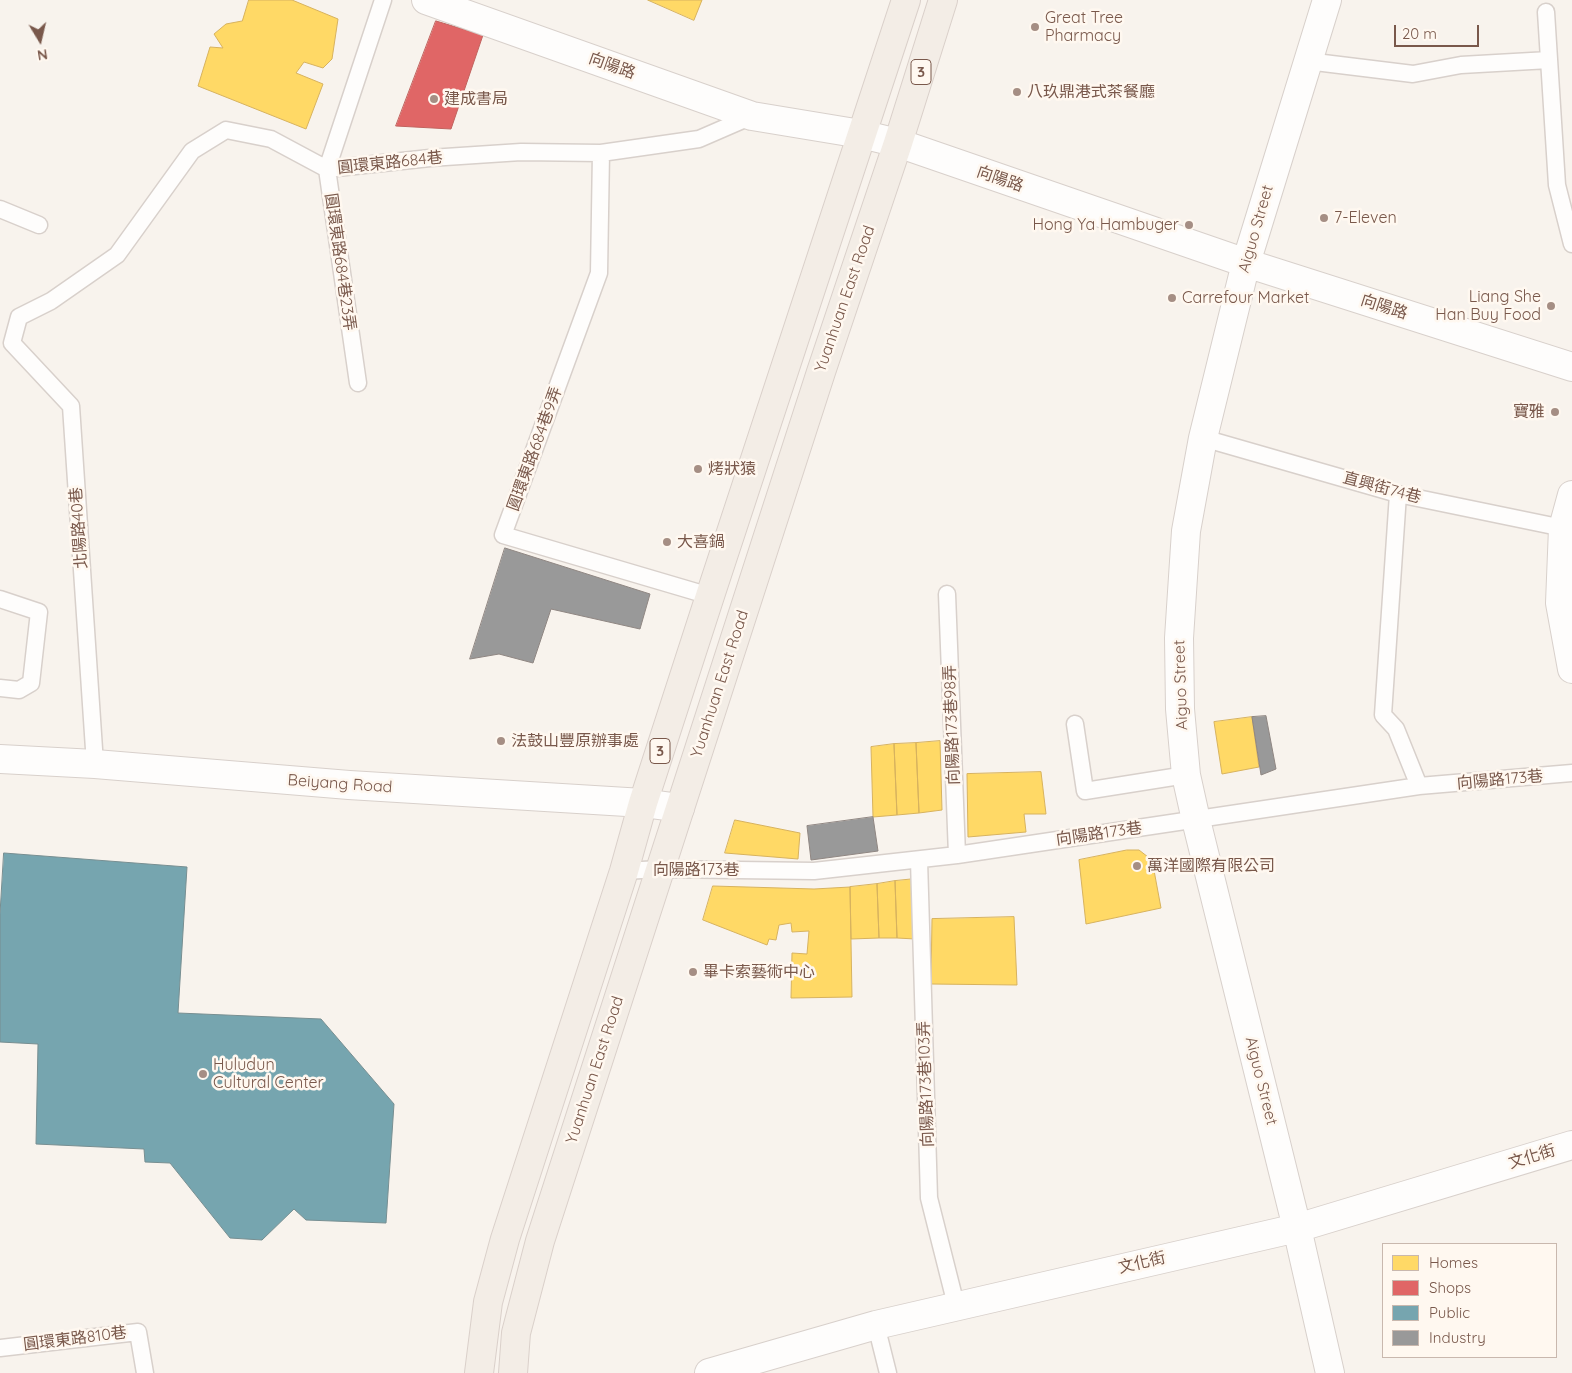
<!DOCTYPE html>
<meta charset="utf-8">
<style>
body{margin:0}
#map{position:relative;width:1572px;height:1373px;overflow:hidden;background:#f8f3ed;font-family:Quicksand,sans-serif}
canvas{display:block}
.legend{position:absolute;left:1382px;top:1243px;width:175px;height:115px;box-sizing:border-box;background:#fff8f0;border:1px solid #c9b8ae;margin:0;padding:6px 9px;list-style:none;font-size:15px;color:#79584b}
.legend li{display:flex;align-items:center;gap:10px;height:25px}
.legend b{width:25px;border:1px solid #c9b8ae}
.north{position:absolute;left:15px;top:15px;width:50px;height:50px;-webkit-text-stroke:4px #fff8f0;paint-order:stroke;rotate:171deg;font-size:14px;font-weight:700;line-height:20px;text-align:center;color:#79584b}
.north::after{content:'';display:block;margin:auto;width:18px;height:22px;background:#79584b;clip-path:polygon(50% 0,100% 100%,50% 72%,0 100%)}
.scale{position:absolute;left:1394px;top:25px;width:85px;height:22px;box-sizing:border-box;border:2px solid #79584b;border-top:0;padding-left:6px;font-size:15px;line-height:18px;white-space:nowrap;color:#79584b;-webkit-text-stroke:4px #fff8f0;paint-order:stroke}
</style>
<div id="map">
<canvas width="1572" height="1373"></canvas>
<ul class="legend">
<li><b style="height:14px;background:#ffd966"></b>Homes</li>
<li><b style="height:14px;background:#e06666"></b>Shops</li>
<li><b style="height:14px;background:#76a5af"></b>Public</li>
<li><b style="height:14px;background:#999"></b>Industry</li>
</ul>
<div class="north">N</div>
<div class="scale">20 m</div>
</div>
<script>
const g = document.querySelector('canvas').getContext('2d');
g.lineJoin = 'round';
function paint(path, color) { g.fillStyle = color; g.fill(path, 'evenodd'); }
function stroke(path, color, width, dash) { g.strokeStyle = color; g.lineWidth = width; g.lineCap = dash ? 'butt' : 'round'; g.setLineDash(dash || []); g.stroke(path); }
function label(font, color, halo, rows, align = 'center') {
  g.font = font + ' Quicksand,"Noto Sans TC",sans-serif'; g.lineWidth = 5; g.setLineDash([]); g.textBaseline = 'middle'; g.strokeStyle = halo; g.fillStyle = color; for (const [text, x, y, turn = 0] of rows) {
    g.save(); g.translate(x, y); g.rotate((+turn || 0) * Math.PI / 180); g.textAlign = isNaN(turn) ? turn : align; if (halo) g.strokeText(text, 0, 0); g.fillText(text, 0, 0); g.restore();
  }
}
const homes = new Path2D(`
 M249,0H292L338,19L332,59L323,68L304,62L296,73L323,84L306,129L198,86L210,47L223,48L214,34L226,24L242,21Z
 M648,0H702L694,20Z
 M1252,717L1259,767L1222,774L1214,722Z
 M940,741L942,810L919,813L916,743Z
 M916,743L919,813L897,815L894,744Z
 M894,744L897,815L873,817L871,747Z
 M1041,772L1046,814H1024L1026,832L968,837L967,774Z
 M735,820L800,833L798,859L725,853Z
 M1127,850H1139L1148,857L1153,865L1161,908L1086,924L1079,860Z
 M915,879V939L897,938L895,881Z
 M895,881L897,938H879L877,884Z
 M877,884L879,938L851,939L850,887Z
 M713,886L814,889L850,887L852,997L791,998L792,953L807,954L809,931L792,932L791,923L779,925L776,940L769,939L767,945L703,920Z
 M1014,917L1017,985L931,984L932,919Z`);
const shops = new Path2D(`
 M436,21L483,35L451,129L396,126Z`);
const public = new Path2D(`
 M4,853L187,867L178,1013L321,1019L394,1104L386,1223L306,1220L294,1209L262,1240L230,1238L170,1163L145,1162L144,1149L36,1144L38,1044L0,1042V914Z`);
const industry = new Path2D(`
 M505,548L650,594L640,629L551,609L533,663L499,654L470,659Z
 M1266,716L1276,769L1261,775L1252,717Z
 M873,817L878,851L811,860L807,826Z`);
const service = new Path2D(`
 M1546,12L1557,185L1572,244
 M1307,61L1413,74L1461,65L1549,60
 M601,153L599,273L503,535L710,596
 M0,209L39,225
 M358,383L327,169L383,0
 M1203,438L1398,494L1563,528
 M1398,494L1383,715L1396,729L1419,786
 M947,594L957,855
 M0,599L39,612L31,683L19,690L0,688
 M1075,724L1085,791L1186,775
 M95,764L71,406L12,343L19,317L51,301L117,255L192,151L226,130L271,139L327,169L430,158L521,152L601,153L699,139L752,116
 M919,860L929,1198L956,1305
 M624,871L660,869L814,871L957,855L1419,786L1572,773
 M876,1325L888,1373
 M0,1348L138,1332L145,1373`);
const minor = new Path2D(`
 M426,0L752,116L861,134L898,143L1246,263L1572,367
 M1327,0L1246,263L1203,438L1186,531L1179,638L1180,709L1186,775L1196,820L1297,1228L1330,1373
 M1572,495L1563,528L1560,603L1572,669
 M709,1373L876,1325L1297,1228L1572,1145`);
const tertiary = new Path2D(`
 M0,759L95,764L349,785L643,803L680,808`);
const primary = new Path2D(`
 M479,1373L488,1302L505,1239L624,871L643,803L710,596L906,0
 M513,1373L516,1333L540,1241L821,372L898,143L943,0`);
const markers = [
 [1035,27,5,"#a58e84"],
 [1017,92,5,"#a58e84"],
 [434,99,5,"#a58e84"],
 [1324,218,5,"#a58e84"],
 [1189,225,5,"#a58e84"],
 [1172,298,5,"#a58e84"],
 [1551,306,5,"#a58e84"],
 [1555,412,5,"#a58e84"],
 [698,469,5,"#a58e84"],
 [667,542,5,"#a58e84"],
 [501,741,5,"#a58e84"],
 [1137,866,5,"#a58e84"],
 [693,972,5,"#a58e84"],
 [203,1074,5,"#a58e84"]
];
const shields = [
 [921,72,20],
 [660,751,20]
];
const shieldNames = [
 ["3",921,72],
 ["3",660,751]
];
const poiNames = [
 ["Great Tree",1045,18],
 ["Pharmacy",1045,36],
 ["八玖鼎港式茶餐廳",1027,92],
 ["建成書局",444,99],
 ["7-Eleven",1334,218],
 ["Hong Ya Hambuger",1179,225,"right"],
 ["Liang She",1541,297,"right"],
 ["Han Buy Food",1541,315,"right"],
 ["Carrefour Market",1182,298],
 ["寶雅",1545,412,"right"],
 ["烤狀猿",708,469],
 ["大喜鍋",677,542],
 ["法鼓山豐原辦事處",511,741],
 ["萬洋國際有限公司",1147,866],
 ["畢卡索藝術中心",703,972],
 ["Huludun",213,1065],
 ["Cultural Center",213,1083]
];
const streetNames = [
 ["向陽路",612,66,20],
 ["圓環東路684巷",390,163,-6],
 ["向陽路",1000,179,19],
 ["Aiguo Street",1256,229,-74],
 ["圓環東路684巷23弄",340,262,82],
 ["Yuanhuan East Road",845,299,-71],
 ["向陽路",1384,307,18],
 ["圓環東路684巷9弄",535,449,-70],
 ["直興街74巷",1382,488,15],
 ["北陽路40巷",79,528,-94],
 ["Yuanhuan East Road",720,684,-72],
 ["Aiguo Street",1181,685,-92],
 ["向陽路173巷98弄",952,725,-92],
 ["向陽路173巷",1500,780,-5],
 ["Beiyang Road",340,784,4],
 ["向陽路173巷",1099,834,-8],
 ["向陽路173巷",696,870],
 ["Yuanhuan East Road",595,1070,-72],
 ["Aiguo Street",1261,1081,76],
 ["向陽路173巷103弄",926,1084,-92],
 ["文化街",1532,1157,-17],
 ["文化街",1142,1263,-13],
 ["圓環東路810巷",75,1339,-7]
];
paint(homes, '#ffd966');
stroke(homes, '#d7b25e', 1);
paint(shops, '#e06666');
stroke(shops, '#c1625e', 1);
paint(public, '#76a5af');
stroke(public, '#778e91', 1);
paint(industry, '#999');
stroke(industry, '#8f8682', 1);
stroke(service, '#d8d0cb', 19);
stroke(minor, '#d8d0cb', 30);
stroke(tertiary, '#d8d0cb', 30);
stroke(primary, '#dad0ca', 30);
stroke(service, '#fefdfc', 16);
stroke(minor, '#fefdfc', 28);
stroke(tertiary, '#fefdfc', 28);
stroke(primary, '#f3ede6', 28);
for (const [x, y, r, color] of markers) { const dot = new Path2D(); dot.arc(x, y, r, 0, 2 * Math.PI); g.fillStyle = color; g.fill(dot); stroke(dot, '#fff8f0', 2); }
for (const [x, y, w] of shields) { const box = new Path2D(); box.roundRect(x - w / 2, y - 12.5, w, 25, 4); g.fillStyle = '#fff8f0'; g.fill(box); stroke(box, '#79584b', 1); }
label('bold 15px', '#79584b', null, shieldNames);
label('16px', '#79584b', '#fff8f0', poiNames, 'left');
label('16px', '#79584b', '#fff8f0', streetNames);
</script>
